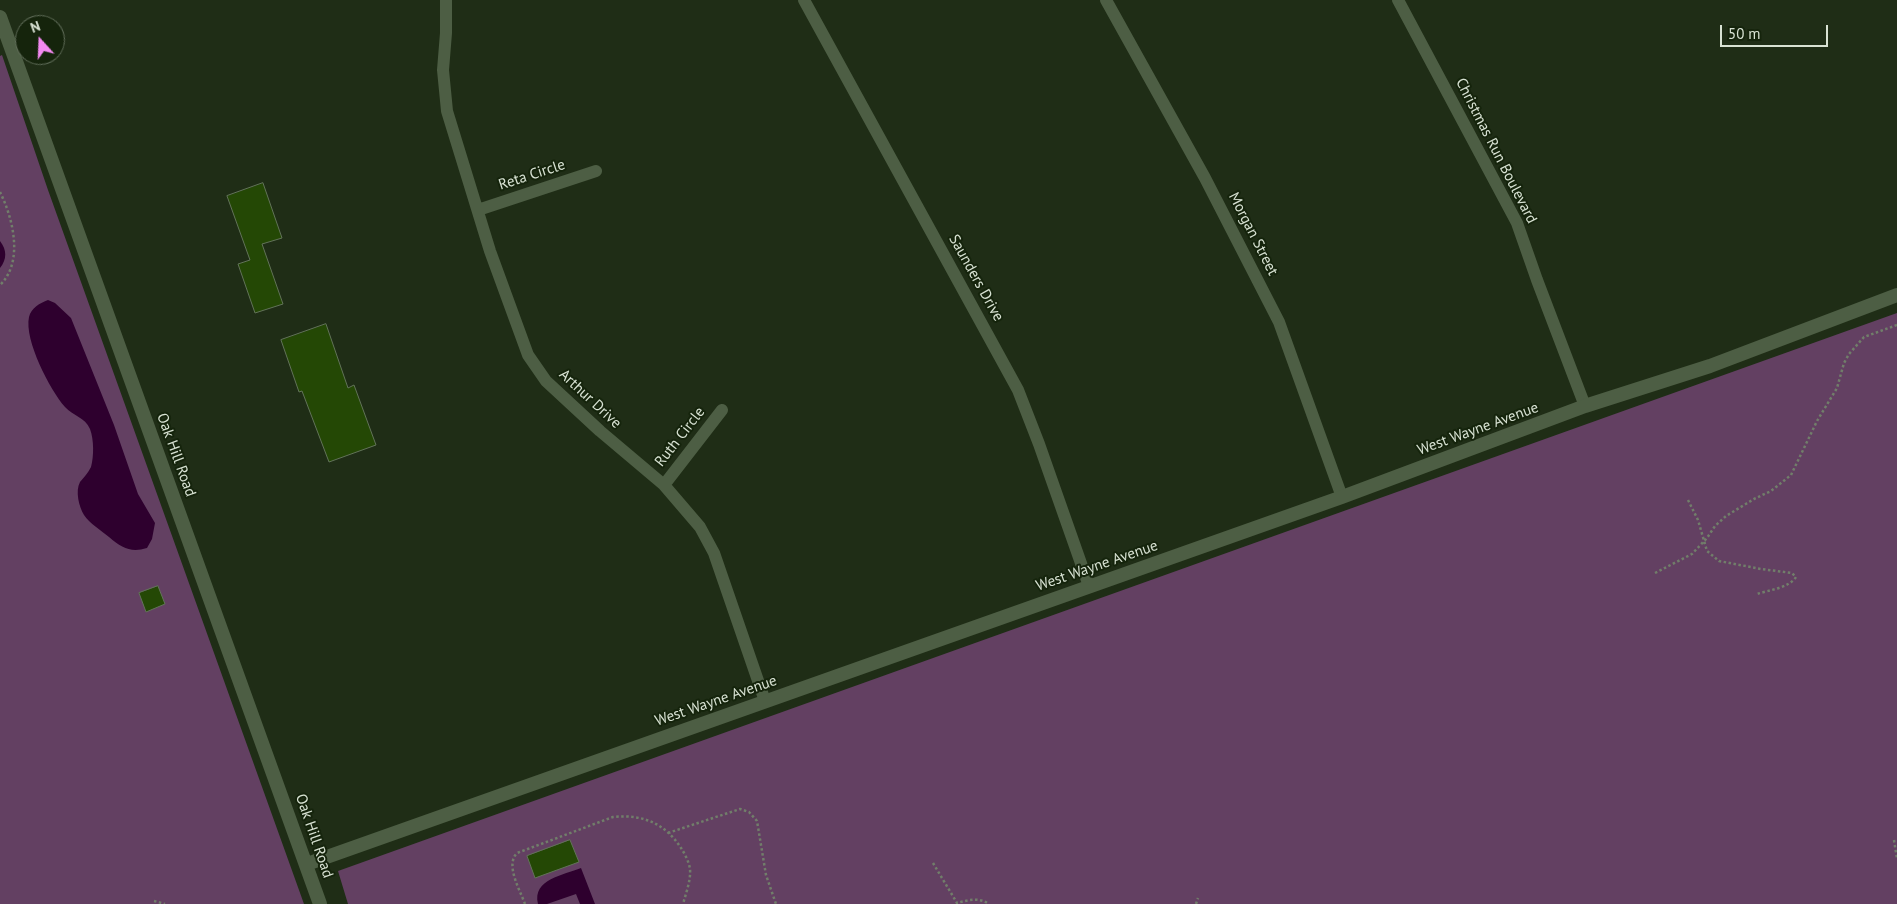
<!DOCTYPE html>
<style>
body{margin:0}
#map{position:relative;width:1897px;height:904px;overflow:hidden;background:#1f2d16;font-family:"PT Sans",sans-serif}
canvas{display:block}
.north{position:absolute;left:15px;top:15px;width:50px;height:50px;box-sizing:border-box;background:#15240c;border:1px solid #63705c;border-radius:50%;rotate:340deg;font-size:14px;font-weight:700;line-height:20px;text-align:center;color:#d8e2d3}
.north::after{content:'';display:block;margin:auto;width:18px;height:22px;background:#f389f1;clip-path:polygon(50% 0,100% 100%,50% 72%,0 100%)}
.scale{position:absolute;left:1720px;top:25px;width:108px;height:22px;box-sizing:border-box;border:2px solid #d8e2d3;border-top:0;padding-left:6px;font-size:15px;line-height:18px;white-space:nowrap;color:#d8e2d3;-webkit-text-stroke:4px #15240c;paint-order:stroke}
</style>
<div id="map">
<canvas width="1897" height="904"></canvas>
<div class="north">N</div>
<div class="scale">50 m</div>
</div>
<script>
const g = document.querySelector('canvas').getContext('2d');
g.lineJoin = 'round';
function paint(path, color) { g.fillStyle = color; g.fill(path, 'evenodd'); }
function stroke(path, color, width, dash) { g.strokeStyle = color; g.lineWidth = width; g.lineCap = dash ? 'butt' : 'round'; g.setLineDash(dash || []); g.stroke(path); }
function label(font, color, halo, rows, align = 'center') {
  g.font = font + ' "PT Sans",sans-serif'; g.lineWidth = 4; g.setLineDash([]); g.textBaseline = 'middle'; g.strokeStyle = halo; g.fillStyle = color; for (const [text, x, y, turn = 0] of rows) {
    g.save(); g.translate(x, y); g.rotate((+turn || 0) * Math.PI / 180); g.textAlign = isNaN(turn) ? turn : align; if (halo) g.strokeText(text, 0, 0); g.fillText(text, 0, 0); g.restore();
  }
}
const green = new Path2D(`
 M2,55L48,190L304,904H0V56Z
 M1897,313V904H348L338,871Z`);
const water = new Path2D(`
 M0,241C7,250 7,259 0,268Z
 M48,300L55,303L71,318L114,425L138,494L155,523L152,539L147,548C131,553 122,548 109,537C102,531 89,523 84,515C79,507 75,491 80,482C84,477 88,473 91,467C94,456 94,440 90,429C85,417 73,416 65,407C50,390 24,340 29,317C31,308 40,303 48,300Z
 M581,868L595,904H580L576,894L547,904H538C532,879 564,875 581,868Z`);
const building = new Path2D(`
 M263,183L282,238L262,244L283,304L255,313L238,264L250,260L227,196Z
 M326,324L348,388L354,385L376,445L329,462L302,391L299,392L281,340Z
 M158,586L165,604L146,612L139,593Z
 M570,840L579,862L535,878L527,856Z`);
const path = new Path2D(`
 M0,192C13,218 24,262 0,285
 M1688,500L1698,520L1707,551L1719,561L1761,569L1792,573L1796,577C1789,588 1769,590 1757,594
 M1655,573L1692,554L1707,538L1715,526L1726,516L1754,499L1771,491L1791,475L1817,421L1837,388L1844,363L1849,354L1864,337L1897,325
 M668,833L740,809L749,812L757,821L766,875L776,904
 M1894,840L1897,859
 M933,863L957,903C968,900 979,897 989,904
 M154,901L165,904
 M525,904C520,890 505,865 517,853L613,817C642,814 665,823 681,848C685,854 689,862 690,869C691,880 686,893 683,904
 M1196,904L1198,898`);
const minor = new Path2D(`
 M446,0V33L443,70L447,111L490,251L528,355L546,381L600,431L664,485L700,527L714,553L765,701
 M804,0L1018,390L1039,444L1089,586
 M1106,0L1205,178L1279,322L1342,497
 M1398,0L1517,223L1537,280L1585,406
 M478,210L596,171
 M664,485L722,410`);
const tertiary = new Path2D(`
 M0,17L320,904
 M307,864L1342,497L1585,406L1710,366L1897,295`);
const streetNames = [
 ["Christmas Run Boulevard",1496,151,63],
 ["Reta Circle",532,175,-18],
 ["Morgan Street",1253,234,63],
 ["Saunders Drive",976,278,61],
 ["Arthur Drive",590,399,43],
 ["West Wayne Avenue",1478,429,-20],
 ["Ruth Circle",680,437,-52],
 ["Oak Hill Road",176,455,70],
 ["West Wayne Avenue",1097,566,-19],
 ["West Wayne Avenue",716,701,-19],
 ["Oak Hill Road",314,836,71]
];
paint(green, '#634062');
paint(water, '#2e002e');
paint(building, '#244805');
stroke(building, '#627359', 1);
stroke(path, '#717e6a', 2.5, [2.5, 2.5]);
stroke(minor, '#4d5e44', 12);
stroke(tertiary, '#4d5e44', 14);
label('15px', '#d8e2d3', '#15240c', streetNames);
</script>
